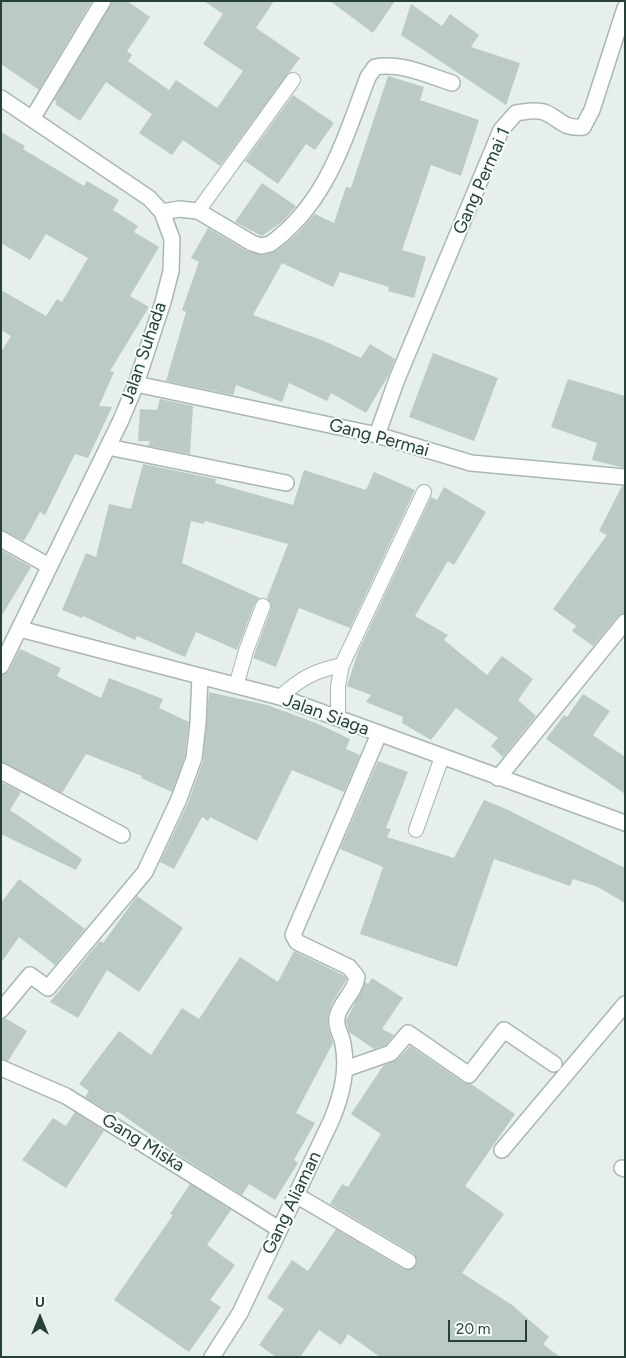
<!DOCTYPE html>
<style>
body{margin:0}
#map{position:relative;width:626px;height:1358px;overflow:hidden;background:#e6efeb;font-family:Figtree,sans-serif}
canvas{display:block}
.frame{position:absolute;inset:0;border:2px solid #24423a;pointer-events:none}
.north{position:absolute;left:15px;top:1293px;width:50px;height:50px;-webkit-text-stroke:4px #f7fbf9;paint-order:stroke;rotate:0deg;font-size:14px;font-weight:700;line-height:20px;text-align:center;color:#24423a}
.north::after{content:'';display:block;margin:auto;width:18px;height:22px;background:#24423a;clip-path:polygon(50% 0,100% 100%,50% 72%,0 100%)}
.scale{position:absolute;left:448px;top:1320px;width:79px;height:22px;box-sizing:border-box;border:2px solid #24423a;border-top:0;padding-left:6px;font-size:15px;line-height:18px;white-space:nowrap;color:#24423a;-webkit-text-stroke:4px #f7fbf9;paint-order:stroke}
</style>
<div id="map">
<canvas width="626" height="1358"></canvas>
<div class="frame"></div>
<div class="north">U</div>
<div class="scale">20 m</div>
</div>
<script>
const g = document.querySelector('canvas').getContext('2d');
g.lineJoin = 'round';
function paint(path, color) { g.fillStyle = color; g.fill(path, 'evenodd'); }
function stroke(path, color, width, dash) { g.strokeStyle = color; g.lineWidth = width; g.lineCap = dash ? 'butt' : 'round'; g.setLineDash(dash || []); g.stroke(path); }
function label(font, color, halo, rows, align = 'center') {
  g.font = font + ' Figtree,sans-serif'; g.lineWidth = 4; g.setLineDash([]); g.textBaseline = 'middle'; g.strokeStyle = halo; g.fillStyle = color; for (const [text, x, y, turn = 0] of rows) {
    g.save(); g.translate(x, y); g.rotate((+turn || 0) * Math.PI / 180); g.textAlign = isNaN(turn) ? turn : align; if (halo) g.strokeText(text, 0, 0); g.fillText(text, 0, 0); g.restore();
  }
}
const building = new Path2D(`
 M1,1H92L39,90L1,64Z
 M112,1H127L150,17L127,51L132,55L128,61L169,90L176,80L217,108L243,71L203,44L223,14L204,1H274L256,28L300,58L220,166L183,140L172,155L139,133L152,114L106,82L80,121L55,104L57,102L54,100Z
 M330,1H395L373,33Z
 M411,4L442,26L450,14L479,35L471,47L520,63L506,105L401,35Z
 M388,76L424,87L420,100L479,120L461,176L431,165L402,250L426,257L414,298L388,291L389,287L340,272L333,287L282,263L253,315L324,341L361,358L370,344L395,359L388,376L366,413L331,393L327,401L289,383L282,402L236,385L233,395L166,381L186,312L182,310L199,262L191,258L208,228L247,251L263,255L276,251L296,235L315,214L334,223L346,187L351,188Z
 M293,95L334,123L315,150L306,144L278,184L245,161Z
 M1,132L25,146L23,149L84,186L87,181L119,200L113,210L138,226L134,232L159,247L130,296L149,307L110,371L114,372L99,406L112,407L88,458L75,454L45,515L40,512L24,541L1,530V352L11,336L1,330V290L46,316L57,299L62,302L88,258L46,234L30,260L1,243Z
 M262,183L296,206L283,221L262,236L235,222Z
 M433,353L498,378L474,441L409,417Z
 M568,379L625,396V468L592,460L597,443L551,427Z
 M160,399L193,406L190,454L148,446L150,441H138L140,409L157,410Z
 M143,464L216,479L215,483L293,505L304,470L366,490L374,472L415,490L350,628L299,608L276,667L253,658L271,609V604L267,598L288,544L205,521L204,524L191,521L182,563L260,598L255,603L237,650L196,632L185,657L137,636L135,640L83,616L82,618L62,610L86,553L96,557L109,504L131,509Z
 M622,486H625V613L618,616L593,646L572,631L576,626L553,609L607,535L599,531Z
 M444,487L486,512L454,565L448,561L415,616L448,635L444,640L487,675L502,656L533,679L518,700L536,716L503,757L491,746L498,738L456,708L431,740L402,723L403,717L366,702L371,695L347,686L358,652L431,497L437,500Z
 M1,550L31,567L1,617Z
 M20,649L61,668L57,676L101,698L109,678L163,699L159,708L189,722L185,756L172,792L141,778L142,776L86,754L62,793L1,762V675L9,671Z
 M209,692L267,705L316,723L350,739L346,749L360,755L344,792L292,770L257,841L210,817L208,821L202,817L174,869L160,862L188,803L203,761Z
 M583,694L610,711L593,735L625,757V794L546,739L564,715L567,717Z
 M378,761L408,772L386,828L391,829L387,837L454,858L484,800L506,809L625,868V903L598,887L573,879L570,886L494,859L457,967L360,934L383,867L340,849Z
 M1,782L21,792L10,810L82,859L76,870L1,834Z
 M19,879L85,929L55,965L19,937L1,963V903Z
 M137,896L183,928L139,992L107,970L78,1018L50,1002L100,941L103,943Z
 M294,951L343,975L347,979L332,1003L328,1016V1027L333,1043L296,1113L315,1123L294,1160L298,1163L275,1200L249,1184L242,1195L182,1157L117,1111L114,1115L85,1097L89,1091L79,1084L119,1031L151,1055L182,1008L199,1019L240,957L278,982Z
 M372,978L403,998L382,1029L394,1035L386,1045L374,1049L349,1032L346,1021L365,982L368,984Z
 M5,1018L27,1031L8,1061L1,1059V1019Z
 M410,1046L464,1083L471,1084L515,1114L465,1186L504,1214L462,1273L512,1305L549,1337L543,1344L560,1357H380L348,1334L341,1345L319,1330L300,1357H276L259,1345L284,1309L267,1298L292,1260L308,1271L336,1229L403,1269H412L416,1265V1257L413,1253L330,1204L342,1184L348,1187L381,1134L351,1114L383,1066L398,1059Z
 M75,1112L104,1131L66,1188L22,1160L53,1118L66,1126Z
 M190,1184L231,1210L207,1245L235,1265L210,1300L221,1307L189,1352L114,1300L173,1215L170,1214Z`);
const lane = new Path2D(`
 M198,211L293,80
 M236,686L246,651L263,606
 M280,697C301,678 314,671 342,665
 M338,717V686L342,665L424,492
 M416,830L442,757`);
const street = new Path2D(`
 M1,98L149,198L162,212L172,239L171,271L163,302L136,384L121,420L1,666
 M32,119L103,1
 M162,212L179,209L198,211L252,243L261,246L270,244C327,203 344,140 368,77L375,67C401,62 427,75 452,83
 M136,384L377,435L471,463L625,477
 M377,435L397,379L501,130L516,113C524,112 536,109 544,112C561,119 562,129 583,127L592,110L625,8
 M108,447L286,483
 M1,539L49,566
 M20,629L280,697L625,823
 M1,771L122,835
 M498,778L625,622
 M1,1010L30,975L48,988L145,872L179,799L194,758L198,723L200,676
 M1,1068L66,1096L279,1229
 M345,1069L391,1053L408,1033L469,1075L504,1030L554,1064
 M502,1150L625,1004
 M622,1168L625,1169
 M296,1195L408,1261
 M212,1357L240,1313L332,1119C342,1094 348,1070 343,1044C342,1035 335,1027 337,1018C339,1003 355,993 357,977L349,967L297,942L293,935L379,734`);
const streetNames = [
 ["Gang Permai 1",482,181,-66],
 ["Jalan Suhada",144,353,-71],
 ["Gang Permai",379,438,15],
 ["Jalan Siaga",326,715,20],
 ["Gang Miska",143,1143,32],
 ["Gang Aliaman",292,1203,-64]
];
paint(building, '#bbcac4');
stroke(lane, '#a8b8b2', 16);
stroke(street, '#a8b8b2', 18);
stroke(lane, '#fff', 14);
stroke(street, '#fff', 15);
label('18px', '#24423a', '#f7fbf9', streetNames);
</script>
